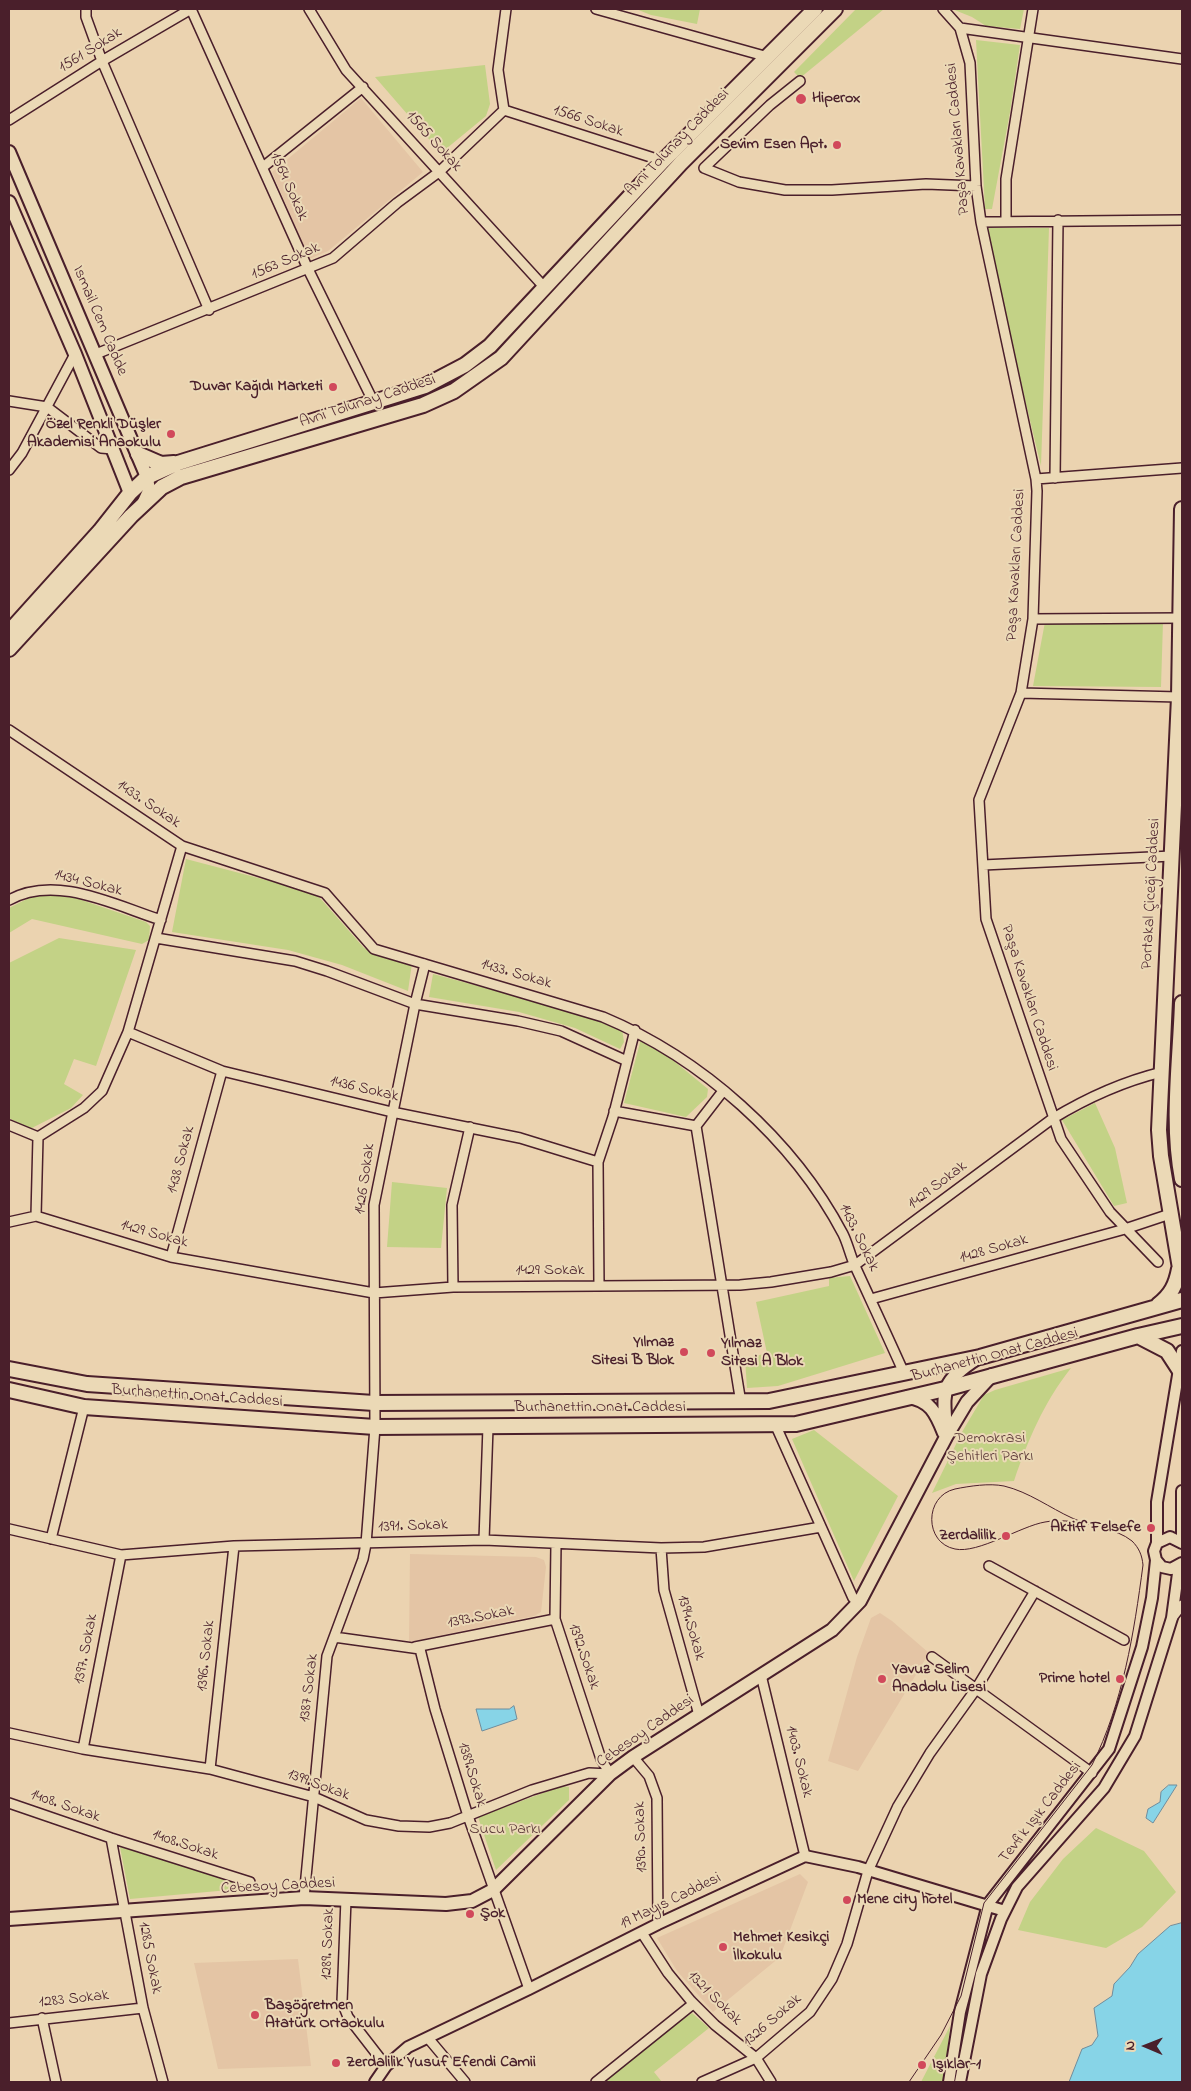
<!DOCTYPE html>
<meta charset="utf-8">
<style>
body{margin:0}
#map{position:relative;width:1191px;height:2091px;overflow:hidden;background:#ebd3b0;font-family:"Indie Flower",sans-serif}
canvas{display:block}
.frame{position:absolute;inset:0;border:10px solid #4a1f2b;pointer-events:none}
.north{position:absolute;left:1121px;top:2021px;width:50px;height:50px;-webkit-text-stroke:4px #ebd9b6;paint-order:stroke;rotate:271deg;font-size:14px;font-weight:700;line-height:20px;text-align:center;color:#4a1f2b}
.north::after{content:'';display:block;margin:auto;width:18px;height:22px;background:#4a1f2b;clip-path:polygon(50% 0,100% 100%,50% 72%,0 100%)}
</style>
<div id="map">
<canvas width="1191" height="2091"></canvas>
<div class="frame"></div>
<div class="north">N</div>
</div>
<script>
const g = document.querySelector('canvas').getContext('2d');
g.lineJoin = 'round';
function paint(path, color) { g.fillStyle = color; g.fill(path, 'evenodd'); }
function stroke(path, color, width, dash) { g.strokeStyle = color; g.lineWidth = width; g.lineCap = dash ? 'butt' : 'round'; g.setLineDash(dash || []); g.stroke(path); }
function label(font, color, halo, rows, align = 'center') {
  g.font = font + ' "Indie Flower",sans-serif'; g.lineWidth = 4; g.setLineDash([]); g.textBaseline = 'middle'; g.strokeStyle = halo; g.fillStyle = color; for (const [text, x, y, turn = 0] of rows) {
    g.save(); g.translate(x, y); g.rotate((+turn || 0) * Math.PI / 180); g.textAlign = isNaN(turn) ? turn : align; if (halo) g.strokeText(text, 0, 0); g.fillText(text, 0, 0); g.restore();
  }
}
const built = new Path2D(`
 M361,98L423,172L328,251L309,259L272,172Z
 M410,1554L536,1557L544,1560L546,1567L541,1612L534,1616L409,1642Z
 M880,1613L892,1621L929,1653L858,1771L828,1761L857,1657L871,1618Z
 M800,1874L808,1882L780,1957L713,2012L677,1971L657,1938Z
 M298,1959L311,2066L218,2069L194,1963Z`);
const green = new Path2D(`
 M636,9H700L697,24L651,15Z
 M856,9H884L800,78L794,72Z
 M952,9H1024L1020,29L986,26L972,17Z
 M976,40L1020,45L1010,112L992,209H985Z
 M485,65L490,104L486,116L441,153L375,77Z
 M988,228H1049L1041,466L996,279Z
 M1045,622H1163L1161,687L1033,686Z
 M186,859L308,891L320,898L364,948L412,963L408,991L342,965L288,950L172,932Z
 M46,894H64L146,922L150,926L149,940L142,944L32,919L9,933V908L29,898Z
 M59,938L136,950L96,1066L74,1059L64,1084L83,1095L71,1108L30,1129L9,1118V963Z
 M433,974L610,1021L622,1029L624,1042L620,1049L575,1028L519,1012L429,997Z
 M641,1039L652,1043L708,1089L707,1097L686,1117L624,1103Z
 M1095,1103L1115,1148L1127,1203L1114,1206L1062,1120Z
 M392,1182L447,1188L441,1248L387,1247Z
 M850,1276L885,1353L778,1386L747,1388L745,1359L767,1353L756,1302L829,1286V1278Z
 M1071,1368C1044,1402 1028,1440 1014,1481L956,1484L932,1493L962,1432L984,1395L995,1390Z
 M814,1430L898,1496L854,1581L792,1439Z
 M562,1786L569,1787V1800L496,1870L478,1817Z
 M1096,1828L1144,1851L1176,1892L1142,1927L1106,1948L1018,1930L1030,1902L1063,1859Z
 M120,1847L150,1854L251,1888L130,1899Z
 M692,2013L709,2028L654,2072L662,2082H598Z
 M950,2026L944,2082H921Z`);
const water = new Path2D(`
 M514,1706L517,1719L482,1731L476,1709H509Z
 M1169,1785H1177L1153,1823L1146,1818L1148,1809L1160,1802L1161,1792Z
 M1182,1923V2082H1069L1082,2049L1092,2045L1098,2036L1094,2008L1112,1996L1114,1984L1130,1967L1138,1954L1170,1926Z`);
const minor = new Path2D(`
 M86,9V17L102,61L209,310
 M191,9L308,269L374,403
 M309,9L346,70L545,288
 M596,9L768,57
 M943,9L960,28L970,63L976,186L981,222L1036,479L1037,491L1033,619L1021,693L979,800L986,919L1061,1139L1110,1212L1158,1262
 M960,28L1182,59
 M800,81L770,105L704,168L739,182L785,190H832L926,184L976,186
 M504,110L663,161
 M504,110L498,70L506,9
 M9,120L102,61L191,9
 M263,167L363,87
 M1006,221V179L1033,9
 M981,222L1182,220
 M96,354L333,258L397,203L439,172L504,110
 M9,401L47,407L101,448L113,449
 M9,470L22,453L75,354
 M1055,478L1058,220
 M1036,479L1182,468
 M1033,619L1181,618
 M1021,693L1179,697
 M9,730L182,846L325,893L374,949L603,1017C701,1058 793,1139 843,1234C848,1244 850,1255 855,1266C871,1301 888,1337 904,1373
 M983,865L1172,856
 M9,900C56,874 114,905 161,920
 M156,938L295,961L327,971L415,1004L518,1021L561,1031L627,1061
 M128,1032L222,1071L392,1112L520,1138L598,1162
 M723,1091L696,1126L741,1403
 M614,1111L696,1126
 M9,1125L38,1137
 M36,1216L38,1137L84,1108L102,1091L128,1032L182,846
 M9,1222L36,1216L171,1257L374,1293L453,1287L740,1285L771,1282L831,1272L855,1265L1052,1119C1085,1099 1125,1081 1162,1072
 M171,1257L222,1071
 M599,1286L598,1162L613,1117L635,1030
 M453,1287L452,1205L470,1127
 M871,1299L1125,1229L1170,1214
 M775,1424L853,1598L860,1601
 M9,1529L121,1555L234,1546L484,1540L661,1548L704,1547L821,1527
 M51,1539L84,1407
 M484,1540L488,1427
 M556,1544L555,1619L601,1759L610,1774
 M661,1548L664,1590L699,1715
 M989,1566L1124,1640
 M1172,1618L1182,1605
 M334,1637L420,1649L435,1709L468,1816L529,1989
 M415,1647L555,1619
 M932,1657L1092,1773
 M761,1675L805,1856
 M9,1733L83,1749L210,1769L314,1797L366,1820L399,1826L429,1827L450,1823L532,1790L589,1773L610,1774
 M83,1749L121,1555
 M633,1757L649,1776L657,1798L658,1924
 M210,1769L234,1546
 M9,1803L111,1838L250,1882
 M111,1838L143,2008L163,2082
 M304,1898L327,1656L363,1559L366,1544L375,1427L374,1205L415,1004L425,964
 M346,1899L342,2002L348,2017L386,2066
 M642,1933L668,1973L691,2001L715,2025L756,2058L771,2082
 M42,2018L56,2082
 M9,2023L143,2008
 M428,2038L465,2082
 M596,2082L693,2004
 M702,2082L756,2058L810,2012L832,1979L847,1944L868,1871L898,1806L930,1753L976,1689L1035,1591`);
const tertiary = new Path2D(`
 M1182,1491V1538
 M1157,1543L1170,1537L1182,1543
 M1182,1563L1171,1569L1162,1567L1156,1560L1154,1551L1157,1543V1502L1182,1351
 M375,2082L386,2066L408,2047L529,1989L658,1924L805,1856L858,1867L1005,1911
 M949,2082L960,2012L988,1904L1109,1749L1142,1647L1152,1598L1156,1560
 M960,2082L981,1974L1001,1919L1017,1887L1104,1788L1135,1736L1172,1618L1179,1566`);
const secondary = new Path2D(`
 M9,152L147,477L149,491L143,504
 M9,202L75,354L130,493
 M908,1397C930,1400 936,1413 944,1433
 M946,1437C945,1394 936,1385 976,1359
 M9,1919L304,1898L446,1904L472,1901L493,1890L610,1774L633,1757L832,1630L860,1601L946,1437L967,1402L992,1375`);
const primary = new Path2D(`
 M138,454L161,464L174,463
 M1182,509L1179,697L1159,1130L1161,1156L1182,1280
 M9,632L100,531L130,493L147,477L178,463L425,386L465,365L490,346L663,161L815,9
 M9,649L131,516L162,487L181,477L423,405L454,391L501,358L681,163L835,9
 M1182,1003C1180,1061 1171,1122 1182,1179
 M1158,1305C1171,1295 1176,1285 1179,1269
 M1138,1336L1167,1351L1180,1371
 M9,1369L87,1384L374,1403L769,1401L980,1357L1182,1300
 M9,1390L84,1407L375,1427L796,1424L945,1389L1138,1336L1182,1326`);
const tram = new Path2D(`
 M909,2082L941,2035L961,1996L984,1903L1092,1765C1123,1703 1134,1633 1143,1565C1142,1555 1139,1548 1132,1541C1116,1528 1091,1527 1072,1518C1050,1508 1029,1492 1004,1486C989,1483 970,1486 955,1489C924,1496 924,1543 955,1549C978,1554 1021,1526 1045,1522C1060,1519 1076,1522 1090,1524`);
const markers = [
 [801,99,6,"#d1495b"],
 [837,145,5,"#d1495b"],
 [333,387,5,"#d1495b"],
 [171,434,5,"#d1495b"],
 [684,1352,5,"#d1495b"],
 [711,1353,5,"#d1495b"],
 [1151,1528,5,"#d1495b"],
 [1006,1536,5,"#d1495b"],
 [882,1679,5,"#d1495b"],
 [1120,1679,5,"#d1495b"],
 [847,1900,5,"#d1495b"],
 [470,1914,5,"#d1495b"],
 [723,1947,5,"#d1495b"],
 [255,2015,5,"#d1495b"],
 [336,2063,5,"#d1495b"],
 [922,2065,5,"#d1495b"]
];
const streetNames = [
 ["1561 Sokak",91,51,-32],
 ["1566 Sokak",588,122,18],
 ["Paşa Kavakları Caddesi",959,139,-95],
 ["1565 Sokak",433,142,48],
 ["Avni Tolunay Caddesi",678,143,-46],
 ["1564 Sokak",288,187,66],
 ["1563 Sokak",286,262,-23],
 ["Ismail Cem Cadde",99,321,67],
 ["Avni Tolunay Caddesi",368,402,-18],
 ["Paşa Kavakları Caddesi",1017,565,-87],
 ["1433. Sokak",148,805,34],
 ["1434 Sokak",88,884,14],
 ["Portakal Çiceği Caddesi",1152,894,-87],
 ["1433. Sokak",516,975,16],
 ["Paşa Kavakları Caddesi",1028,998,72],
 ["1436 Sokak",364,1090,13],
 ["1438 Sokak",182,1160,-75],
 ["1426 Sokak",366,1179,-82],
 ["1429 Sokak",938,1186,-37],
 ["1429 Sokak",154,1235,15],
 ["1433. Sokak",858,1238,64],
 ["1428 Sokak",994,1250,-16],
 ["1429 Sokak",550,1271],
 ["Burhanettin Onat Caddesi",995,1356,-15],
 ["Burhanettin Onat Caddesi",197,1397,4],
 ["Burhanettin Onat Caddesi",600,1408],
 ["1391. Sokak",413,1527,-2],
 ["1393.Sokak",481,1618,-11],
 ["1394.Sokak",690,1628,74],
 ["1397. Sokak",87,1649,-79],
 ["1396. Sokak",207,1656,-84],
 ["1392.Sokak",583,1657,71],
 ["1387 Sokak",310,1688,-83],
 ["Cebesoy Caddesi",646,1732,-35],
 ["1403. Sokak",798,1762,76],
 ["1389.Sokak",471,1775,73],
 ["1399.Sokak",318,1786,20],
 ["1408. Sokak",65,1807,19],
 ["Tevfik Işık Caddesi",1041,1813,-52],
 ["1390. Sokak",642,1837,-92],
 ["1408.Sokak",185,1846,18],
 ["Cebesoy Caddesi",278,1887,-3],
 ["19 Mayıs Caddesi",671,1902,-26],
 ["1289. Sokak",329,1944,-88],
 ["1285 Sokak",149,1958,79],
 ["1321 Sokak",714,1999,45],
 ["1283 Sokak",74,2000,-6],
 ["1326 Sokak",773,2021,-41]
];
const poiNames = [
 ["Hiperox",812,99],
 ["Sevim Esen Apt.",827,145,"right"],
 ["Duvar Kağıdı Marketi",323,387,"right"],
 ["Özel Renkli Düşler",161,425,"right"],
 ["Akademisi Anaokulu",161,443,"right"],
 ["Yılmaz",674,1343,"right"],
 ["Sitesi B Blok",674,1361,"right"],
 ["Yılmaz",721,1344],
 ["Sitesi A Blok",721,1362],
 ["Aktiff Felsefe",1141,1528,"right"],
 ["Zerdalilik",996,1536,"right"],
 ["Yavuz Selim",892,1670],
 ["Anadolu Lisesi",892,1688],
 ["Prime hotel",1110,1679,"right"],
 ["Mene city hotel",857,1900],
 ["Şok",480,1914],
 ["Mehmet Kesikçi",733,1938],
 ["İlkokulu",733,1956],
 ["Başöğretmen",265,2006],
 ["Atatürk Ortaokulu",265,2024],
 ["Zerdalilik Yusuf Efendi Camii",346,2063],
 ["Işıklar-1",932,2065]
];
const parkNames = [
 ["Demokrasi",990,1439],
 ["Şehitleri Parkı",990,1457],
 ["Sucu Parkı",505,1830]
];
paint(built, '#e4c5a5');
paint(green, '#c3d286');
paint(water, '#87d4e7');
stroke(water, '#6f8c9c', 1);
stroke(minor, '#4a1f2b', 12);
stroke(tertiary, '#4a1f2b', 14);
stroke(secondary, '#4a1f2b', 16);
stroke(primary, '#4a1f2b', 18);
stroke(minor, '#ebd9b6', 9);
stroke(tertiary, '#ebd9b6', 10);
stroke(secondary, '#ebd9b6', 12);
stroke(primary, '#ebd9b6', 14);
stroke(tram, '#4a1f2b', 1);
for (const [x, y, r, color] of markers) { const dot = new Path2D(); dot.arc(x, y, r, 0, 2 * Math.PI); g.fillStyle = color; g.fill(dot); stroke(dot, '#ebd9b6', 2); }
label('16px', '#4a1f2b', '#ebd9b6', streetNames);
label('bold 16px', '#4a1f2b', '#ebd9b6', poiNames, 'left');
label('16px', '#5c3a39', '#ebd9b6', parkNames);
</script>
